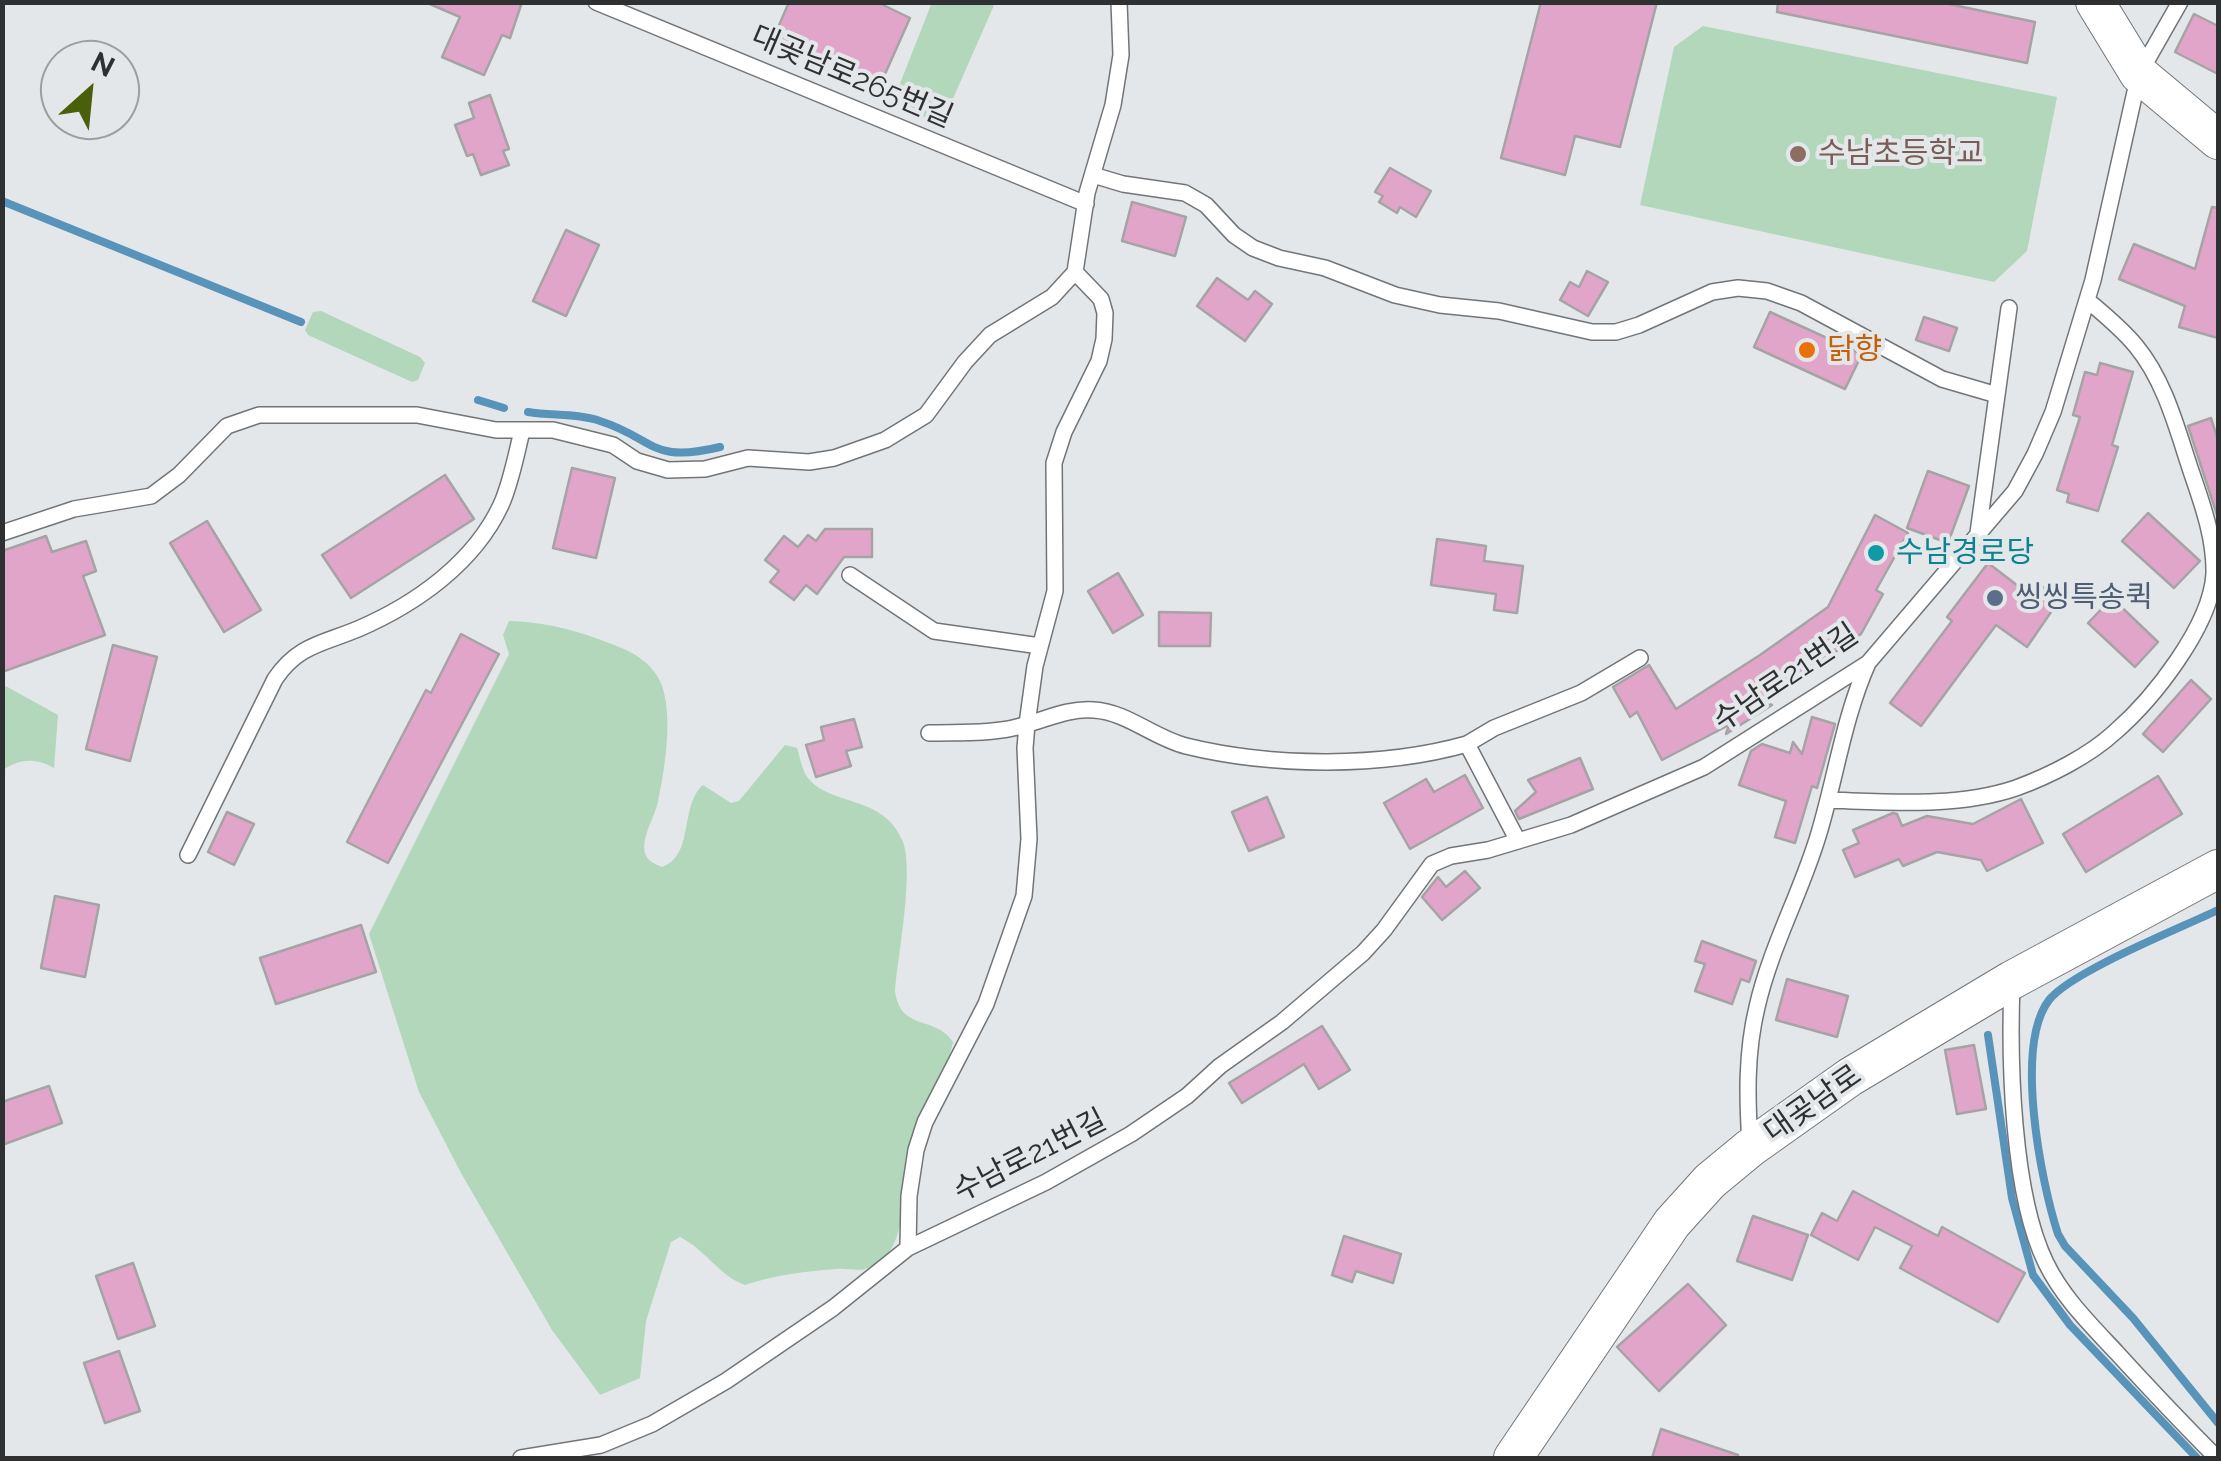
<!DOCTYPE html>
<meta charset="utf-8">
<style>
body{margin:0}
#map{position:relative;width:2221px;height:1461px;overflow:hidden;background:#e4e7ea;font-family:Raleway,sans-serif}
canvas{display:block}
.frame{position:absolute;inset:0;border:5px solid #2f3031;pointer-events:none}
.north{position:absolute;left:40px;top:40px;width:100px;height:100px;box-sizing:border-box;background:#e4e7ea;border:2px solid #9c9ea0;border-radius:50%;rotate:27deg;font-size:28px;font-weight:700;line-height:40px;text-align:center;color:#2f3031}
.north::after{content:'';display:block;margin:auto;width:35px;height:45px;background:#495f09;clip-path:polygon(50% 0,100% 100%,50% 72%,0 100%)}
</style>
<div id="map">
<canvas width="2221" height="1461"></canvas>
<div class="frame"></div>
<div class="north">N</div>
</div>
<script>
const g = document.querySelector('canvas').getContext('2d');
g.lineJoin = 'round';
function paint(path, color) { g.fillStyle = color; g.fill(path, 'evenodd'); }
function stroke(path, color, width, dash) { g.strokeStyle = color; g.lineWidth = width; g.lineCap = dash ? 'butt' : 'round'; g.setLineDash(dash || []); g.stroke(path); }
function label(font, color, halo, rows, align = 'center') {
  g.font = font + ' Raleway,"Noto Sans KR",sans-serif'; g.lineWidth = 8; g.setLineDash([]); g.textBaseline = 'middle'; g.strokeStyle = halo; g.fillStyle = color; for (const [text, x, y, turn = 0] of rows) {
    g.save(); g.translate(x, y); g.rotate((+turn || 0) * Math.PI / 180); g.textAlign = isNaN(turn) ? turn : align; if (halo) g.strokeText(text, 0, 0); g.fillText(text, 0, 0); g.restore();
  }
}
const green = new Path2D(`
 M932,2L995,3L948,110L943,117C929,123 909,112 897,102L896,94Z
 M1703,26L2057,97L2027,251L1994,282L1640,205L1674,47Z
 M321,311L420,357L425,363L418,380L412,382L308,335L305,330L313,312Z
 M509,621C541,622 568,628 598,639C620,647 642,654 656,674C676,702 665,769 658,801C655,817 641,837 645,853C647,861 655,864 662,867C695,855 679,806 703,785L731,803L739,801L785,745L797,748C800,757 802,771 808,778C831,807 884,794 903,842C914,872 898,956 895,991C900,1032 936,1015 953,1042C945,1080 919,1112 908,1149C898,1188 914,1249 868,1268C859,1272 847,1268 837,1269C807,1271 775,1275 745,1285C719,1276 705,1249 680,1237L671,1242L646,1321L640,1378L600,1395L552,1330L461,1173L419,1092L369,934L509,654L503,635Z
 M2,684L58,715L54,768C35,758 21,758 3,770Z`);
const stream = new Path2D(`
 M2,201L301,322
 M478,400L504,408
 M528,412C552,416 577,413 600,421C656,439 650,464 720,447
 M2218,910C2181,928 2072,971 2049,1000C2014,1046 2041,1182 2058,1234L2065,1246L2133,1318L2218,1423
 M1988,1035L2012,1198L2033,1275L2070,1325L2197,1458`);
const building = new Path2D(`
 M425,2H522L510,38L502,35L484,75L442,57L460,17Z
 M789,2H877L910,18L881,83L774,37Z
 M1541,2H1657L1620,147L1575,136L1565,175L1501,158Z
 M1778,2H1939L2035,22L2027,63L1777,12Z
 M2194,14L2218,26V74L2175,52Z
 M490,95L509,149L503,151L509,165L481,175L473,154L467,156L455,125L474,118L469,103Z
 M1390,168L1431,191L1416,217L1400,207L1397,213L1379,202L1383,196L1375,192Z
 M1132,202L1186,217L1175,256L1122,241Z
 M2212,207L2218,208V338L2179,327L2185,306L2119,279L2134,244L2195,269Z
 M566,230L599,245L566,316L533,301Z
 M1587,271L1608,282L1588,316L1560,300L1570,282L1579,287Z
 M1217,278L1248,300L1255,291L1272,304L1245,341L1197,306Z
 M1770,312L1862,354L1845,389L1754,347Z
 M1924,317L1957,328L1949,351L1916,340Z
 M2100,363L2133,372L2112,445L2118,447L2098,511L2067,502L2069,494L2057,490L2080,417L2073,415L2085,372L2097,375Z
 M2211,418L2218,440V518L2188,426Z
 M572,468L615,478L596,558L553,548Z
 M1928,471L1969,486L1948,543L1907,528Z
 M445,475L474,519L351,598L322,555Z
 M2148,513L2200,561L2174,588L2122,541Z
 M1875,515L1908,533L1876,590L1883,594L1861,634L1765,702L1772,705L1726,734L1729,725L1662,760L1637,712L1630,717L1613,687L1649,665L1676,709L1760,655L1828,607Z
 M207,521L261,610L224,632L170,543Z
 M825,529H872V557H844L817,594L806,585L794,600L770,582L779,571L765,560L784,536L798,547L808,535L816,541Z
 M46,536L52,552L86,541L96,571L83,576L105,635L2,672V551Z
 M1437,539L1486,546L1484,561L1523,566L1517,613L1494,610L1496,594L1431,585Z
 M1988,563L2030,595L2038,584L2060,599L2027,647L1996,625L1921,726L1890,703L1952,621L1947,617Z
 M1118,573L1143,615L1113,633L1088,591Z
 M2112,598L2158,642L2135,667L2088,623Z
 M1159,612L1211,613L1210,646H1159Z
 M461,634L499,654L388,863L347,842L426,690L431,693Z
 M113,645L157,657L130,761L86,749Z
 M2191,680L2211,699L2163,752L2143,734Z
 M1812,717L1835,724L1817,788L1812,786L1795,843L1775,837L1786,801L1739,785L1751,751L1762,744L1790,753L1793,742L1802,754Z
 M854,719L862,747L846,751L851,766L816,777L806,745L824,740L821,727Z
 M1580,758L1593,789L1519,819L1515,811L1536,792L1528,780Z
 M1465,775L1483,808L1410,849L1384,803L1426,779L1434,792Z
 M2158,776L2182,814L2086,872L2063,834Z
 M1267,797L1284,837L1249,851L1232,812Z
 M2021,799L2043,843L1987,871L1981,860L1937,852L1903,866L1899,859L1855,877L1843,850L1859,843L1853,830L1893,813L1897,814L1902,826L1927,816L1973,824Z
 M227,812L254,824L234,865L208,852Z
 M1465,871L1480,888L1442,920L1422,897L1438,877L1446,887Z
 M55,896L99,905L85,977L41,968Z
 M361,925L376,972L276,1004L260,958Z
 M1702,941L1756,961L1749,982L1741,979L1732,1004L1695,991L1705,964L1695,961Z
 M1787,979L1848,996L1837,1037L1776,1020Z
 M1322,1026L1350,1070L1319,1089L1304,1064L1242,1103L1229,1083Z
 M1974,1045L1986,1109L1957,1114L1945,1050Z
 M49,1086L62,1123L2,1145V1102Z
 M1853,1191L1938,1236L1942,1227L2025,1273L1998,1322L1900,1268L1912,1246L1875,1227L1858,1260L1811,1235L1822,1213L1837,1221Z
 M1753,1216L1808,1235L1792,1280L1737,1261Z
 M1344,1236L1401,1254L1393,1283L1356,1271L1352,1282L1332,1275Z
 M133,1263L155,1326L118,1339L96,1276Z
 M1688,1284L1726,1325L1659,1391L1617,1347Z
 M119,1351L140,1411L105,1423L84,1363Z
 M1661,1429L1738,1455L1737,1458H1652Z`);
const service = new Path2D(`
 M596,2L1086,204
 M1093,175L1123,184L1185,193L1206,205L1234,235L1253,248L1279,258L1325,268L1395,295L1440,305L1499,311L1592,332H1616L1639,325L1712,292L1738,288L1767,291L1801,303L1942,379L1997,395
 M2,533L74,509L151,496L179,475L227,426L259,415H417L496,430H553L613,445L637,461L668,470L705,469L748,458L809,462L834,458L885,440L926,415L965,362L990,335L1052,297L1075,272L1087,193L1113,105L1121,55L1119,2
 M1978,533L2009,308
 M850,575L934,631L1040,646
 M929,733C956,732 986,734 1013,728C1038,723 1068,707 1094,710C1127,712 1154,738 1186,746C1272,767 1382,768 1467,744L1518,841
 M1467,744L1494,728L1581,693L1640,658
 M1828,800C1889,802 1957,808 2016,788C2049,776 2089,756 2115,732C2153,699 2211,626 2214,574C2215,539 2202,503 2191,471C2177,429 2165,381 2136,346C2122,329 2104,314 2087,300
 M188,855L275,679C298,645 322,644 358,629C416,604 474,563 501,505C511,483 516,455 522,431
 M2012,984C2009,1060 2012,1194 2046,1263C2063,1298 2091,1325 2117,1353C2150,1389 2183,1424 2217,1458
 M1750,1144C1747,1097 1746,1053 1757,1007C1771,946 1802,891 1819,833C1836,776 1844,717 1868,663
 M908,1248L909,1196L916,1150L925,1122L986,1004L1024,896L1029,839L1025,748L1027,724L1035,666L1055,591L1054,463L1064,432L1099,361L1104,339L1105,313L1101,299L1075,272
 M521,1458L601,1445L652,1424L726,1381L833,1308L908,1248L1046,1182L1131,1134L1187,1096L1220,1066L1282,1022L1363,953L1384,930L1432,864L1451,856L1488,850L1571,825L1704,767L1868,663L2015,491L2035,454L2053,412L2093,280L2139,74L2180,2`);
const tertiary = new Path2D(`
 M2095,2L2139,74L2218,140
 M1513,1458L1672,1223L1710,1181L1750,1148L1850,1077L2012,980L2218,869`);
const markers = [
 [1798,154,10,"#8d6e63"],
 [1807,350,10,"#e8710a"],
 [1876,553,10,"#0f9aa8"],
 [1995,598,10,"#5c6f8a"]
];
const streetNames = [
 ["대곶남로265번길",852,77,23],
 ["수남로21번길",1786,678,-34],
 ["대곶남로",1813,1104,-35],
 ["수남로21번길",1030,1156,-27]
];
const educationNames = [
 ["수남초등학교",1818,154]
];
const foodNames = [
 ["닭향",1827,350]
];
const cultureNames = [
 ["수남경로당",1896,553]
];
const serviceNames = [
 ["씽씽특송퀵",2015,598]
];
paint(green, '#b2d7ba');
stroke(stream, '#5893ba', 8);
paint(building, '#e1a5ca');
stroke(building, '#a6a3a5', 2.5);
stroke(service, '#727578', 18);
stroke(tertiary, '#727578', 40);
stroke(service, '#fff', 15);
stroke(tertiary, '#fff', 38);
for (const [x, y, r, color] of markers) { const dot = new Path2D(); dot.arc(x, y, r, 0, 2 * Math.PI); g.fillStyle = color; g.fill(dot); stroke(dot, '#e4e7ea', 4); }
label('30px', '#2f3031', '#e4e7ea', streetNames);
label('30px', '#785e54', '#e4e7ea', educationNames, 'left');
label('30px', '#c56008', '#e4e7ea', foodNames, 'left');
label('30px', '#0d838f', '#e4e7ea', cultureNames, 'left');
label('30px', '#4e5e75', '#e4e7ea', serviceNames, 'left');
</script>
